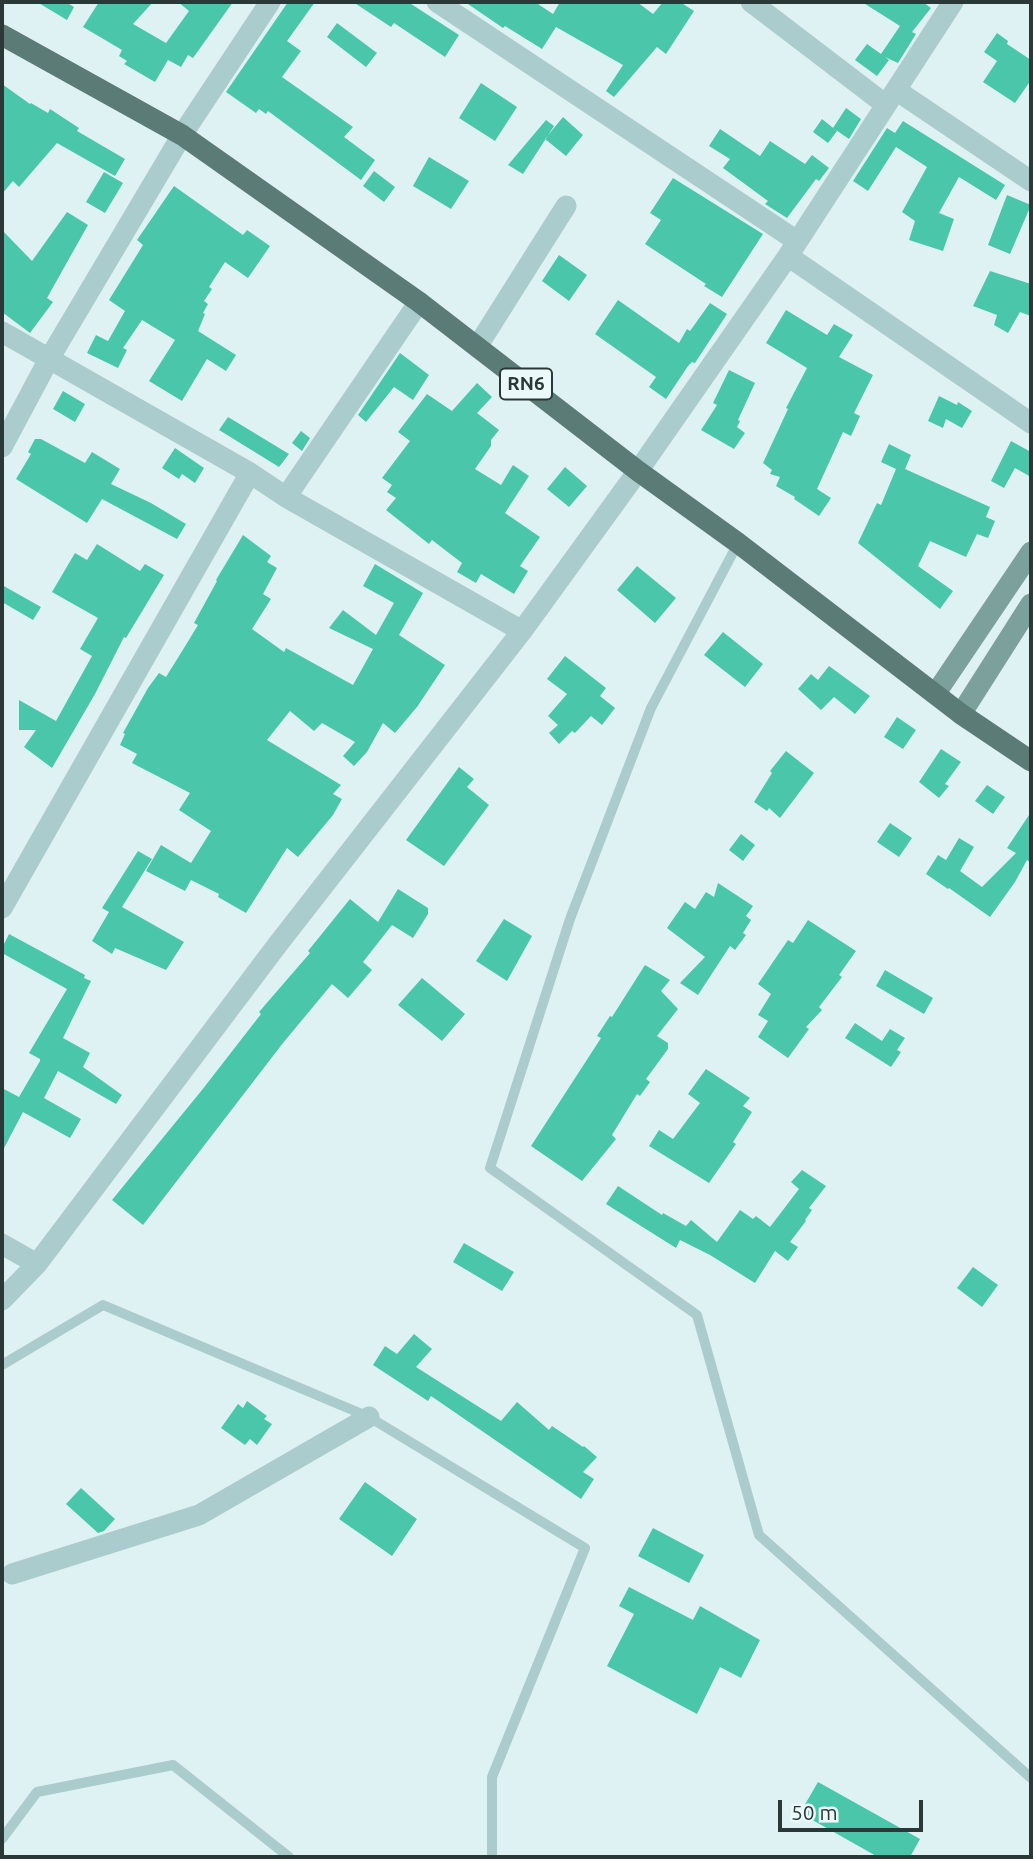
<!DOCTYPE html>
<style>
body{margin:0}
#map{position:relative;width:1033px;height:1859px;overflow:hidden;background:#dff2f3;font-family:Ubuntu,sans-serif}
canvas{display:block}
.frame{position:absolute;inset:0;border:4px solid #2a3937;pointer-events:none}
.scale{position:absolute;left:778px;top:1800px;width:145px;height:32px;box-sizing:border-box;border:4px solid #2a3937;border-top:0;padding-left:9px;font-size:21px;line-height:24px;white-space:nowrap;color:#2a3937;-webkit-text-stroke:5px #ecf9fa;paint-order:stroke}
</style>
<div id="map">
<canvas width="1033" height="1859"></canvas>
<div class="frame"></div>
<div class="scale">50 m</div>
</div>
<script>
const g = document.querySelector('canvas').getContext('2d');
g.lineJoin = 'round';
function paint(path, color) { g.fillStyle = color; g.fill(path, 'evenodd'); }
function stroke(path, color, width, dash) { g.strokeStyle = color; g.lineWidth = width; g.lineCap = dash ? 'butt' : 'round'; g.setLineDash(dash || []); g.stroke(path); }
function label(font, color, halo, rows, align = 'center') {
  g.font = font + ' Ubuntu,sans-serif'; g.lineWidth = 7; g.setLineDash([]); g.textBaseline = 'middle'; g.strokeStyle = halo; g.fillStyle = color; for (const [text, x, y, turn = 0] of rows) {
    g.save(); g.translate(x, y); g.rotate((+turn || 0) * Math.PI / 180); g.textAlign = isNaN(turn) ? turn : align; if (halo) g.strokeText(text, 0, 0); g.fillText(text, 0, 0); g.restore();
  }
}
const building = new Path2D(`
 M37,2H66L74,7L67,20Z
 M99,2H153L133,24L166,43L189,11L178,2H233L193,58L188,55L181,67L168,60L155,82L124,64L127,61L119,56L122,50L83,27Z
 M288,2H315L287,41L301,51L282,77L353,127L344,137L375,160L361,180L268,111L266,114L259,109L256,113L226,92Z
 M353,2H408L459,35L445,57L394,23L391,27Z
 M465,2H535L553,14L560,2H637L653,14L663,2H680L694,11L666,54L657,47L614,97L606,91L623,65L556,27L542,49L505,26L503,28Z
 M862,2H923L931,8L912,32L916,34L898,63L885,57L889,60L877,76L855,60L867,44L881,54L900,26Z
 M337,23L377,53L366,67L327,37Z
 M997,33L1008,41L1007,44L1031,60V80L1015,103L983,82L997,61L984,52Z
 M481,83L517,107L495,141L459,118Z
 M2,84L30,104L31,103L48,113L50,109L79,128L77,131L125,159L115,176L57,143L19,187L13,181L2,194Z
 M846,108L861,119L849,139L833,128Z
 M563,117L583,135L566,156L545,139Z
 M822,119L837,131L828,143L813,132Z
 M546,120L554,126L523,174L508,165Z
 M903,121L1005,185L996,200L959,177L939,213L954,219L943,251L909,240L915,221L902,212L927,167L896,147L868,191L853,181L887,128L895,133Z
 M720,129L760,156L770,141L805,164L812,155L829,168L819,181L816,179L787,218L765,204L768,201L723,168L730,159L709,146Z
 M429,157L469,181L451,209L413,186Z
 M374,171L395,187L384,202L363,186Z
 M104,172L123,183L105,213L86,202Z
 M673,178L763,234L722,297L704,286L706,284L645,244L661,220L650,213Z
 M174,186L243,235L247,230L270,246L248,278L225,262L209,287L212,289L204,301L208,304L203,313L205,314L198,331L236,355L226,371L207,359L182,401L149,381L175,340L142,320L123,348L127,350L118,368L87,353L96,335L108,341L125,311L109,300L143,245L137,240Z
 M1007,195L1031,205L1010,254L988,245Z
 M67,212L88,225L47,298L53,302L30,333L2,312V230L32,261Z
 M559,255L587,275L569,301L542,281Z
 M990,271L1031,284V316L1020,312L1008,333L994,325L997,315L973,306Z
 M618,300L679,343L687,329L690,331L710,303L727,314L695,363L692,362L688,366L666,399L649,387L656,377L595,334Z
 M786,310L827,335L834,324L853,335L839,357L873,375L854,413L860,416L851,436L843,432L817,489L831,498L819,516L794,499L795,497L776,486L780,477L770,474L772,470L763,463L788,409L786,408L807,368L766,343Z
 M400,353L429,375L413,400L394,387L366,422L358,415Z
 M729,370L755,383L738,420L740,421L737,427L745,433L734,449L701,430L717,405L713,403Z
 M477,383L492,397L477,413L499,430L491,440V446L475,469L501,485L513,465L529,476L505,513L540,537L520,566L528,571L514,594L481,574L476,583L457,572L462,563L432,540L429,544L386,510L396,498L387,492L392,485L382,478L410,441L398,432L427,394L452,411Z
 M63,391L85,404L75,422L53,409Z
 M939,396L957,405L958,402L972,411L962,428L946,419L943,428L928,421Z
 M228,417L289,454L279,467L219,430Z
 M301,431L310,438L302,451L292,443Z
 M35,439H41L85,463L92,452L120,469L111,484L151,503L186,524L177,539L102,499L87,523L16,479L31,454L28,452Z
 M1011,441L1031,452V477L1015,468L1004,488L991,481Z
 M889,444L911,455L905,469L990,507L986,517L995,521L988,538L977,534L966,557L930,541L918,566L953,591L940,609L858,543L877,503L881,505L896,469L881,462Z
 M175,448L204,468L195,483L182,474L179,479L162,468Z
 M565,467L587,486L569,507L547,489Z
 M243,535L271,556L267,562L277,568L263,594L271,599L252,629L284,652L286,648L353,685L373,649L329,628L343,610L376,635L394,603L363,586L375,564L423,593L399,635L445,665L417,707L395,733L383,723L367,752L354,766L343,756L355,742L322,723L314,731L290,711L267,740L341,785L333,794L342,799L333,815L298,857L287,848L246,913L218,897L219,894L191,880L185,891L146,871L161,845L191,863L211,831L179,810L190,793L132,763L137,754L120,745L125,734L123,733L148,688L159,673L166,677L184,648L198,625L194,623L217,581L216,580Z
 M97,544L140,571L145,564L164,575L126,638L124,637L95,694L52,768L24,747L36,730H19V700L56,721L92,656L80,649L98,618L52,592L75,553L87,560Z
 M637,566L676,598L655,623L617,590Z
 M2,585L41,607L33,620L2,602Z
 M723,632L763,664L745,687L704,655Z
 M565,656L606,688L600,696L615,708L602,725L591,716L575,733L572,731L559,744L549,733L558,725L548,716L567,694L547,679Z
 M829,666L870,696L855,714L834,697L821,710L798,689L811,674L818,680Z
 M897,717L916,730L903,749L884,737Z
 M941,749L961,762L945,784L949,786L939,798L919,782Z
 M786,751L814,773L780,818L769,808L767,811L754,802L772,773L770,771Z
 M459,767L474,779L467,787L489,805L444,866L406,840Z
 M987,785L1005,797L993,814L975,801Z
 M1031,812V863L1027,860L1015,882L990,917L949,888L948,889L926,874L938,855L946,860L959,838L974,847L960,871L982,887L1016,853L1007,848Z
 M890,823L912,838L899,857L877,842Z
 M741,834L755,845L743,861L729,850Z
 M138,851L152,859L122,907L184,942L166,970L115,948L112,954L92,941L109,912L102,908Z
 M718,883L753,906L746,916L751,920L743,933L746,935L735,950L730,946L698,995L680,983L705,957L667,928L685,902L695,909L706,892L714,897Z
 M398,889L428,908V914L413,938L392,925L363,962L372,970L348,998L332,984L283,1043L143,1225L112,1200L202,1090L261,1014L259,1012L310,953L308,951L350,899L378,922Z
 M504,919L532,936L507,981L476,961Z
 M808,920L856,951L839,975L842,977L819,1007L822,1010L806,1027L809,1029L788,1058L758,1037L768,1021L758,1015L771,994L758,984L788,940L793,943Z
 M9,934L85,975L84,978L91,981L63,1038L90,1053L83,1067L122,1095L116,1104L58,1071L44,1098L81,1119L70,1138L23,1112L2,1152V1088L19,1097L40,1061V1059L29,1053L67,989L2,953V948Z
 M645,965L670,980L661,991L678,1009L657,1036L668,1043V1049L646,1079L650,1082L640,1096L637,1094L612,1135L616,1139L582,1181L531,1146L601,1038L597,1036L610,1016L612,1017Z
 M885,970L933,998L924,1014L876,986Z
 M422,978L465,1014L442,1041L398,1005Z
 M855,1023L882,1041L890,1029L905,1038L897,1050L901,1052L891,1067L845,1038Z
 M706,1069L750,1098L743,1106L752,1112L733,1142L736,1144L709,1183L649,1146L659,1130L673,1139L700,1103L688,1094Z
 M802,1170L826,1186L809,1208L812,1210L805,1220L806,1221L790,1242L798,1247L788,1261L775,1251L755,1283L710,1255L680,1240L676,1248L606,1204L618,1186L662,1215L663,1213L686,1226L691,1220L717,1242L740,1210L753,1219L756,1216L770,1227L799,1189L791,1182Z
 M464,1243L514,1272L502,1291L453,1262Z
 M973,1267L998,1285L982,1307L957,1288Z
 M414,1334L432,1349L416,1367L501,1421L517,1402L549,1430L552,1426L583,1447L584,1446L597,1457L583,1472L594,1479L581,1499L431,1396L428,1401L373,1365L385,1346L397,1354Z
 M247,1401L267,1416L264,1419L272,1424L257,1445L250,1439L245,1445L221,1428L238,1404L243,1408Z
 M365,1482L417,1519L392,1556L339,1519Z
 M81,1488L115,1519L104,1531L98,1533L66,1504Z
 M653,1528L704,1555L689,1583L638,1556Z
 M629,1587L693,1620L700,1606L760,1640L741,1678L720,1667L697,1714L607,1666L634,1614L619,1606Z
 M818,1782L920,1839L910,1857H878L800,1813Z`);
const lane = new Path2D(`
 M738,543L651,708L570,919L490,1168L697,1315L759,1535L1031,1778
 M2,1365L103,1305L369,1417L585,1548L492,1777V1857
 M2,1839L37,1792L173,1765L289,1857`);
const street = new Path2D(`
 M437,2L797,241
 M751,2L886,105
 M896,90L1031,181
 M788,256L1031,423
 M2,332L250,473L286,497L522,631
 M477,347L566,206
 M2,447L49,359L182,135L270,2
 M286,497L419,302
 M2,908L250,473
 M2,1244L37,1264
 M2,1300L37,1264L278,944L522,631L638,471L788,256L953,2
 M12,1574L199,1515L369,1417`);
const secondary = new Path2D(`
 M936,693L1031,552
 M961,714L1031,604`);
const primary = new Path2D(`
 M2,35L182,135L419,302L638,471L738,543L961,714L1031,761`);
const shields = [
 [526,384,52]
];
const shieldNames = [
 ["RN6",526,384]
];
paint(building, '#4ac6ab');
stroke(lane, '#abcccc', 10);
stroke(street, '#abcccc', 21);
stroke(secondary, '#7ca09c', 21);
stroke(primary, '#5b7b77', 21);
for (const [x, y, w] of shields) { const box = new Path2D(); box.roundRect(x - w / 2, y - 15.5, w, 31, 5); g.fillStyle = '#ecf9fa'; g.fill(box); stroke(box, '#2a3937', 2); }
label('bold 19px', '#2a3937', null, shieldNames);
</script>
